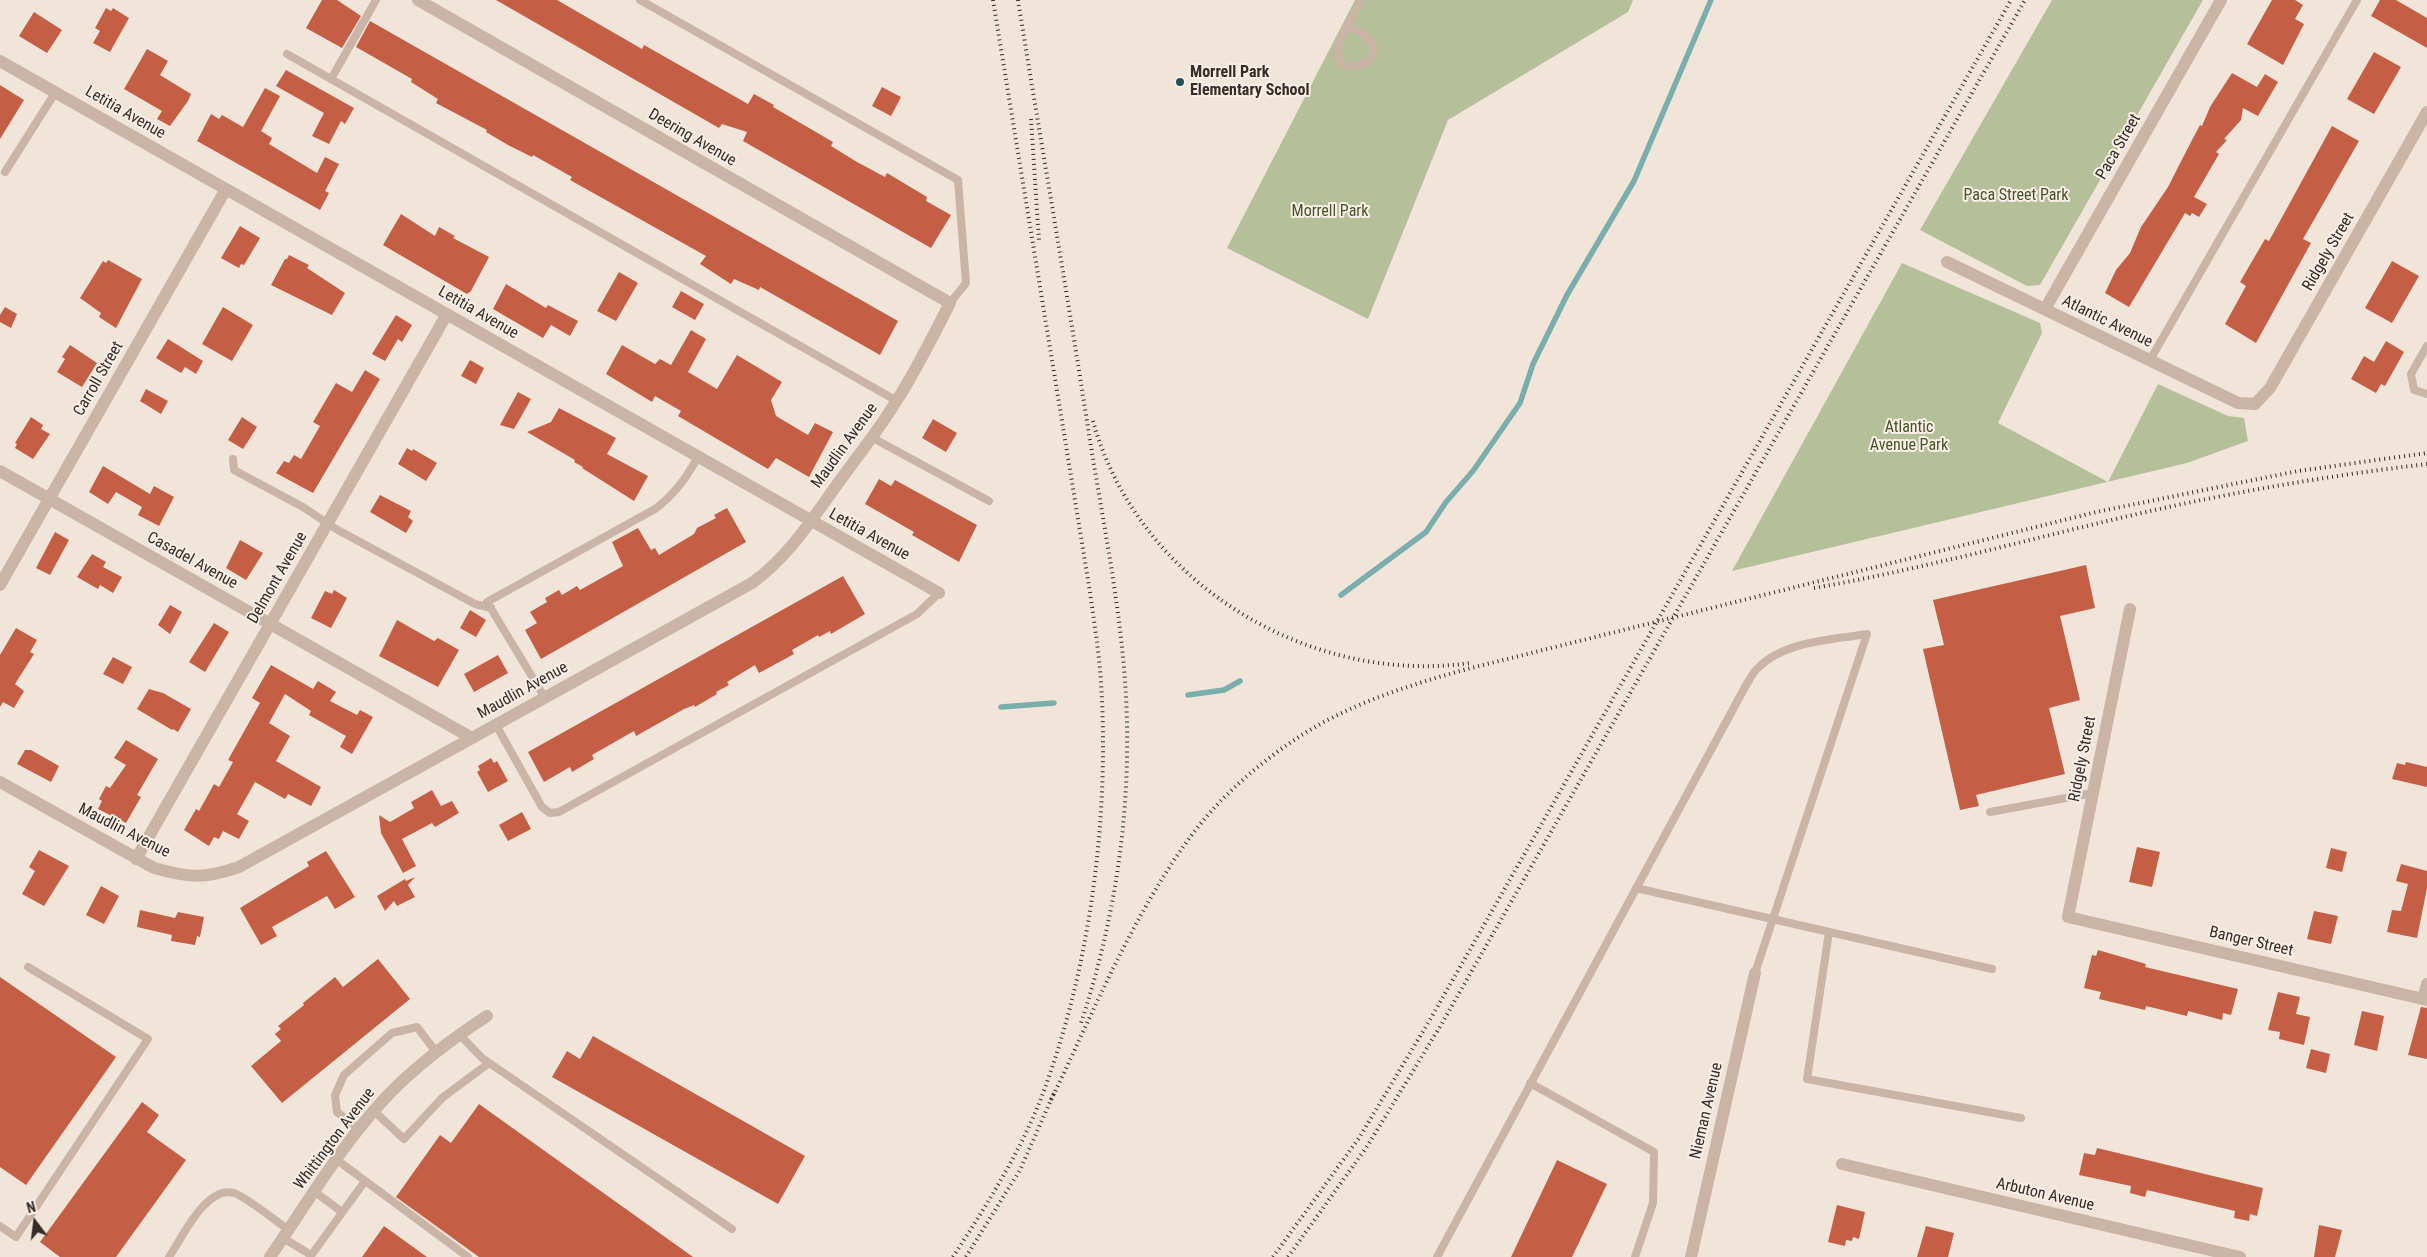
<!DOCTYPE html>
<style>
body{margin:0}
#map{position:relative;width:2427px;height:1257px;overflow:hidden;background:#f1e5da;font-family:"Roboto Condensed",sans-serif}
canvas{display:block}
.north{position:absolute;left:10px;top:1197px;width:50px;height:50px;-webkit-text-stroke:4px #f9efe6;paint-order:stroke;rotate:345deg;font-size:14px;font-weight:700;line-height:20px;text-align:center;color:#352b27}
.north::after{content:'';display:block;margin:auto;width:18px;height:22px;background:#352b27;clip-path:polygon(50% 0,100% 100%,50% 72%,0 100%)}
</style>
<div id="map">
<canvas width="2427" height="1257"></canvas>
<div class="north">N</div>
</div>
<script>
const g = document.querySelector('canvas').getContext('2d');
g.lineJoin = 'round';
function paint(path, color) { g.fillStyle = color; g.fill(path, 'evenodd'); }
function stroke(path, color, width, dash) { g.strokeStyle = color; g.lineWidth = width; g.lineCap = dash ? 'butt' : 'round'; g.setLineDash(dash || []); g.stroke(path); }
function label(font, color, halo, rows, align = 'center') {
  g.font = font + ' "Roboto Condensed",sans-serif'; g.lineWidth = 4; g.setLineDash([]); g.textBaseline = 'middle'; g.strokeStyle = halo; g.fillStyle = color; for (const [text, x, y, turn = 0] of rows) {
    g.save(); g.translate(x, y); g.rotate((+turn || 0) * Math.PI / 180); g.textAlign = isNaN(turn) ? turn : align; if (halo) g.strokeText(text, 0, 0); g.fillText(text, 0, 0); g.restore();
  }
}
const green = new Path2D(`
 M1355,0H1633L1628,12L1448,120L1368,319L1227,248Z
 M2052,0H2203L2040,285L2027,286L1920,230Z
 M1902,263L2040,323L2042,333L1998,423L2108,482L2158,384L2228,416L2244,418L2248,441L2187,463L1732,571Z`);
const stream = new Path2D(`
 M1341,595L1426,532L1446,502L1473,471L1520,403L1533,364L1567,295L1634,181L1711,0
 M1188,695L1224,690L1240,681
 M1001,707L1054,703`);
const building = new Path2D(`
 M322,0H337L361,16L342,48L306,28Z
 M496,0H557L642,49L644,45L748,104L754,94L774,105L773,107L833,142L831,146L857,162L885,177L887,173L927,197L926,201L951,215L931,248L743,141L747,132L722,124L719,128Z
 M2272,0H2295L2303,5L2295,19L2304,24L2283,65L2247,44Z
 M2380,0H2396L2427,18V48L2371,16Z
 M106,8L111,11L113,8L129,18L110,52L93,43L100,31L95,28Z
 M34,12L62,30L47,53L19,36Z
 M370,21L898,321L880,355L760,287L759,290L734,279L731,284L700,264L706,256L570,180L572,177L533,155L532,157L508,145L486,132L487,130L436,103L438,99L411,82L412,79L356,47Z
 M147,49L168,61L160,75L191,94L188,101L170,126L157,119L162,111L124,89Z
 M2374,52L2401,67L2374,114L2347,99Z
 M286,70L354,108L345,124L341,121L329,144L312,136L324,113L276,86Z
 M2232,73L2257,87L2265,74L2278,82L2258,116L2243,108L2241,120L2224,139L2227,140L2216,152L2219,154L2194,197L2207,204L2199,217L2192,213L2190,216L2185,213L2129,307L2105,293L2116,270L2130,253L2141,227L2168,187L2192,140L2200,125L2202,126L2210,107Z
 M0,85L24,100L0,139Z
 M882,87L901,97L891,116L872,106Z
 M265,88L280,96L261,131L272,138L269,144L317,173L325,157L339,164L325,191L329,193L320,210L197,141L211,114L219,119L222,115L243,127Z
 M2332,126L2359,141L2303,239L2311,243L2256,343L2225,324L2246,286L2240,282L2265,239L2269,241Z
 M401,214L435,236L439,227L455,236L453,238L489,257L471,291L467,294L383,245Z
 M240,226L260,238L244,265L241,264L239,268L221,258Z
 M289,255L309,265L307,268L345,293L332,315L271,285L285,259H287Z
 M108,260L142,279L116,328L99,317L101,313L80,298L103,261L106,263Z
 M2392,261L2419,276L2392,323L2365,308Z
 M619,272L638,283L616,321L597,311Z
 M506,284L546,308L548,305L578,321L570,336L551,325L543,338L493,309Z
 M681,291L704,304L695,320L672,307Z
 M5,307L17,314L11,328L0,322V315Z
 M223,307L253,325L232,361L202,344Z
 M396,315L412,325L402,342L398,339L385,361L372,354Z
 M691,330L706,339L688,372L717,389L737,355L782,382L771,400L776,416L808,435L815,423L833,432L809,477L776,458L768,469L678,416L681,411L655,396L652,402L606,374L622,345L655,364L660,359L671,365Z
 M168,339L203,361L196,374L185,367L181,373L156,358Z
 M2386,341L2404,352L2385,386L2381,384L2376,393L2351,379L2364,356L2374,362Z
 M70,345L97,363L82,387L57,372L65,359L62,357Z
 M470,360L484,368L476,384L461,376Z
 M365,370L380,379L313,493L276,473L284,461L289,463L294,455L301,459L320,426L313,422L336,383L352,392Z
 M146,389L168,401L161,414L140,401Z
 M518,392L531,399L514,429L500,425Z
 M559,408L616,438L607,454L648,476L634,501L582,468L583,467L574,462L575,460L527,432L551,422Z
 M31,417L43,425L41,429L50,434L33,459L15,448L17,444L15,443Z
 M242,417L257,427L243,449L228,440Z
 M933,419L957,433L946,452L922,438Z
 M407,448L412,451L413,449L437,463L426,481L398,464Z
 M103,466L150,494L154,486L174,497L159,526L138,515L142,507L116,492L108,504L89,492Z
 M879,479L891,486L895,480L977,525L959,562L912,535L914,532L865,504Z
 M380,495L411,511L408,517L413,521L406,533L370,512Z
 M727,508L746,542L541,659L525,630L537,623L530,612L547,602L545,598L559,590L562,595L577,586L580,590L623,566L612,542L638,528L651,550L655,548L659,555L694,534L697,528L716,518L714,515Z
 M55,532L69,540L50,575L36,568Z
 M240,540L263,553L246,580L226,568Z
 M92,554L106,562L103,567L122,577L113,593L100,585L98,589L77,577Z
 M2086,565L2095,608L2060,616L2080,700L2049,708L2065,774L1976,795L1979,806L1960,810L1923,649L1944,645L1933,600Z
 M843,576L865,614L831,634L830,631L819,637L818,635L792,650L794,654L759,673L755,665L727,682L729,685L716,692L717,694L695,707L694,705L684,709L636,736L634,731L592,755L594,759L572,772L570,767L544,782L528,752Z
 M334,590L347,598L331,628L311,618L325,591L332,594Z
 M170,605L182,612L170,634L158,625Z
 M470,610L486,620L476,637L460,628Z
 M397,620L434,641L438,638L459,650L438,687L379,656Z
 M214,623L229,632L205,672L189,662Z
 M16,628L37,640L30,652L34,654L15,684L24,691L14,708L3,702L0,707V655Z
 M498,655L508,673L474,692L464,674Z
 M113,657L132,667L123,684L103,674Z
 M271,665L313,689L318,681L336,692L330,701L357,715L360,710L373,717L352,754L340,747L346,736L309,715L311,711L285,694L269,723L290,736L276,761L321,787L311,806L288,794L285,799L255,782L237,814L249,821L239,839L223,831L219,839L214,837L209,846L184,830L196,809L199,811L214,784L219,787L233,762L228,760L260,703L252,698Z
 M149,689L163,693L191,709L178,732L173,729L172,730L137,709Z
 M126,740L158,759L137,795L141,797L126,823L98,809L102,801L99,799L106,786L110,788L126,765L114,758Z
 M25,750H31L59,766L51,782L17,764Z
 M491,758L494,763L497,761L508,781L488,792L477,772L480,770L478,766Z
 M2406,762L2427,767V787L2392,779L2397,763L2405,765Z
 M432,790L441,806L452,801L459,813L435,827L432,823L402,839L416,866L403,873L381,833L379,815L390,822L414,808L411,802Z
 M522,812L531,829L508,841L499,825Z
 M2137,847L2160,852L2152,887L2129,882Z
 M2331,848L2347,852L2342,872L2326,868Z
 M39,850L69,866L44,906L22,894L35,871L29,867Z
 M326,851L355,897L335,909L327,896L272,927L277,936L261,945L240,908L309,866L307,862Z
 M2401,864L2427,871V888L2417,938L2387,932L2392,910L2401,911L2408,884L2396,881Z
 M415,877L408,885L415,897L397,906L394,901L385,911L377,896L405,879L406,881Z
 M101,886L119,896L104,924L86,915Z
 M140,910L175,918L178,912L204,917L200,937L197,936L195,945L171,941L172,935L137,927Z
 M2314,911L2338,916L2331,944L2307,939Z
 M2098,950L2146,964L2145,967L2238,989L2231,1015L2223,1013L2222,1020L2188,1011L2187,1016L2146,1006L2145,1010L2099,999L2101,992L2084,988L2092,955L2096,956Z
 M378,959L410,999L282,1103L251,1066L281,1041L275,1034L281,1029L278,1026L304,1005L303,1003L335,977L343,987Z
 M0,977L116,1057L26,1185L0,1167Z
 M2278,992L2300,997L2296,1014L2310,1017L2304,1045L2279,1039L2280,1032L2268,1030Z
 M2421,1007L2427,1008V1059L2408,1055Z
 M2362,1011L2384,1016L2377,1051L2354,1045Z
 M593,1036L805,1156L778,1204L552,1077L567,1051L580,1059Z
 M2311,1049L2330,1054L2326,1073L2306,1068Z
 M142,1102L159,1115L147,1132L186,1160L116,1257H60L40,1242Z
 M479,1104L693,1257H479L396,1197L440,1135L451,1143Z
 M2097,1148L2263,1188L2257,1216L2250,1214L2249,1221L2234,1218L2235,1211L2147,1190L2145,1197L2130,1193L2131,1186L2079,1175L2084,1153L2095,1155Z
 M1557,1160L1607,1184L1572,1257H1511Z
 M1837,1205L1865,1212L1859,1239L1853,1237L1852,1241L1846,1240L1845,1246L1828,1242Z
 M2319,1225L2342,1230L2335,1257H2314Z
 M384,1226L427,1257H362Z
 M1926,1226L1954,1233L1948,1257H1917Z`);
const lane = new Path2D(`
 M640,0L958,180L966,283L950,303
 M1349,26C1355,30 1363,33 1368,38C1391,63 1334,82 1338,48C1340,35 1356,12 1362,0
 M287,54L897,401
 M331,79L376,0
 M5,172L55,93
 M2427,346L2411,374L2414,390L2427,394
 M2150,360L2357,0
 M871,437L989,501
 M233,459L234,470L303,507L336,529L475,604L491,608
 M545,698L487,602L655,509C675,494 686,478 698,457
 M496,725L542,807L550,813L559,812L917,614L939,593
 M1990,812L2093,793
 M1636,888L1992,969
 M1829,932L1807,1079L2021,1118
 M459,1034L482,1058L732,1229
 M1530,1083L1654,1152L1653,1203L1635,1257
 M374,1111L404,1139L442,1098L489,1063
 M359,1129L337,1112L335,1095L344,1075L392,1033L417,1027L436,1052
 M337,1160L468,1257
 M315,1192L342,1212
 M0,1226L16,1237L148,1039L28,967
 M283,1238L311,1255
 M169,1257C182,1238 206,1185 234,1193C245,1196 277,1222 289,1230
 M310,1257L365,1181
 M1437,1257L1745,687C1749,681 1752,673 1758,668C1784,641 1832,640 1867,634L1755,973`);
const street = new Path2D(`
 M0,61L939,593
 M1947,262L2238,403L2255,404L2270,388L2427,112
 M2045,309L2221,0
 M0,471L472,738
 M0,585L226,189
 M2130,609L2068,917L2427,1000
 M0,782L154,868C190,878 204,879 239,867L752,583C787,558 811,521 836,486C856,458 879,430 897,400C917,369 933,336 950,303L418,0
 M136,859L447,314
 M2423,999L2427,984
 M1842,1164L2240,1257
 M270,1257C308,1202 343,1142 389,1094C418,1064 452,1039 487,1016
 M1691,1257L1755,973`);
const rail = new Path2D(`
 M1018,0C1041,143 1066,285 1088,428C1103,525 1125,624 1127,723C1129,827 1113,927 1080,1026
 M1031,119L1039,241
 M1093,421C1137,581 1307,686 1470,663
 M1814,588C1935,567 2053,532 2173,506C2257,488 2342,474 2427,464
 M1051,1100C1093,1013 1131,919 1188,840C1219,797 1261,761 1305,733C1355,702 1410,685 1467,669L2096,512L2298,471L2427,453
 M953,1257C984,1209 1016,1159 1038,1106C1089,977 1110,821 1101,682C1099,652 1094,622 1090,592L993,0
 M966,1257L1020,1170L1054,1093
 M1273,1257L1359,1138L1431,1018L2011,0
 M1288,1257L1368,1145L1441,1025L2025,0`);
const markers = [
 [1180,82,5,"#1d5556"]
];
const poiNames = [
 ["Morrell Park",1190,73],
 ["Elementary School",1190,91]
];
const streetNames = [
 ["Letitia Avenue",125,113,30],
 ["Deering Avenue",692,138,30],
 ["Paca Street",2119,147,-60],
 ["Ridgely Street",2329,252,-60],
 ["Letitia Avenue",478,313,30],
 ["Atlantic Avenue",2107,322,26],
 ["Carroll Street",99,379,-60],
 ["Maudlin Avenue",845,446,-54],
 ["Letitia Avenue",869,535,29],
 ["Casadel Avenue",192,561,29],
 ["Delmont Avenue",278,578,-60],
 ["Maudlin Avenue",523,691,-29],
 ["Ridgely Street",2083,759,-79],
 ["Maudlin Avenue",124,831,27],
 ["Banger Street",2251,942,13],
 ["Nieman Avenue",1707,1111,-77],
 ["Whittington Avenue",335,1139,-53],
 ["Arbuton Avenue",2045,1195,13]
];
const parkNames = [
 ["Paca Street Park",2016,196],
 ["Morrell Park",1330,212],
 ["Atlantic",1909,428],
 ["Avenue Park",1909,446]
];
paint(green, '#b5c09a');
stroke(stream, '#79aead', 5.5);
paint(building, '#c45e45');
stroke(lane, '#c9b4a6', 8);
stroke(street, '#c9b4a6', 12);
stroke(rail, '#352b27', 4, [1, 4]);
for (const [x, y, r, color] of markers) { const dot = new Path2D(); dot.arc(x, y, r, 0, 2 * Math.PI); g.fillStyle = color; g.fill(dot); stroke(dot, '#f9efe6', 2); }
label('bold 16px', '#352b27', '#f9efe6', poiNames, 'left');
label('16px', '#352b27', '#f9efe6', streetNames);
label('16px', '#46532b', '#f9efe6', parkNames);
</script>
